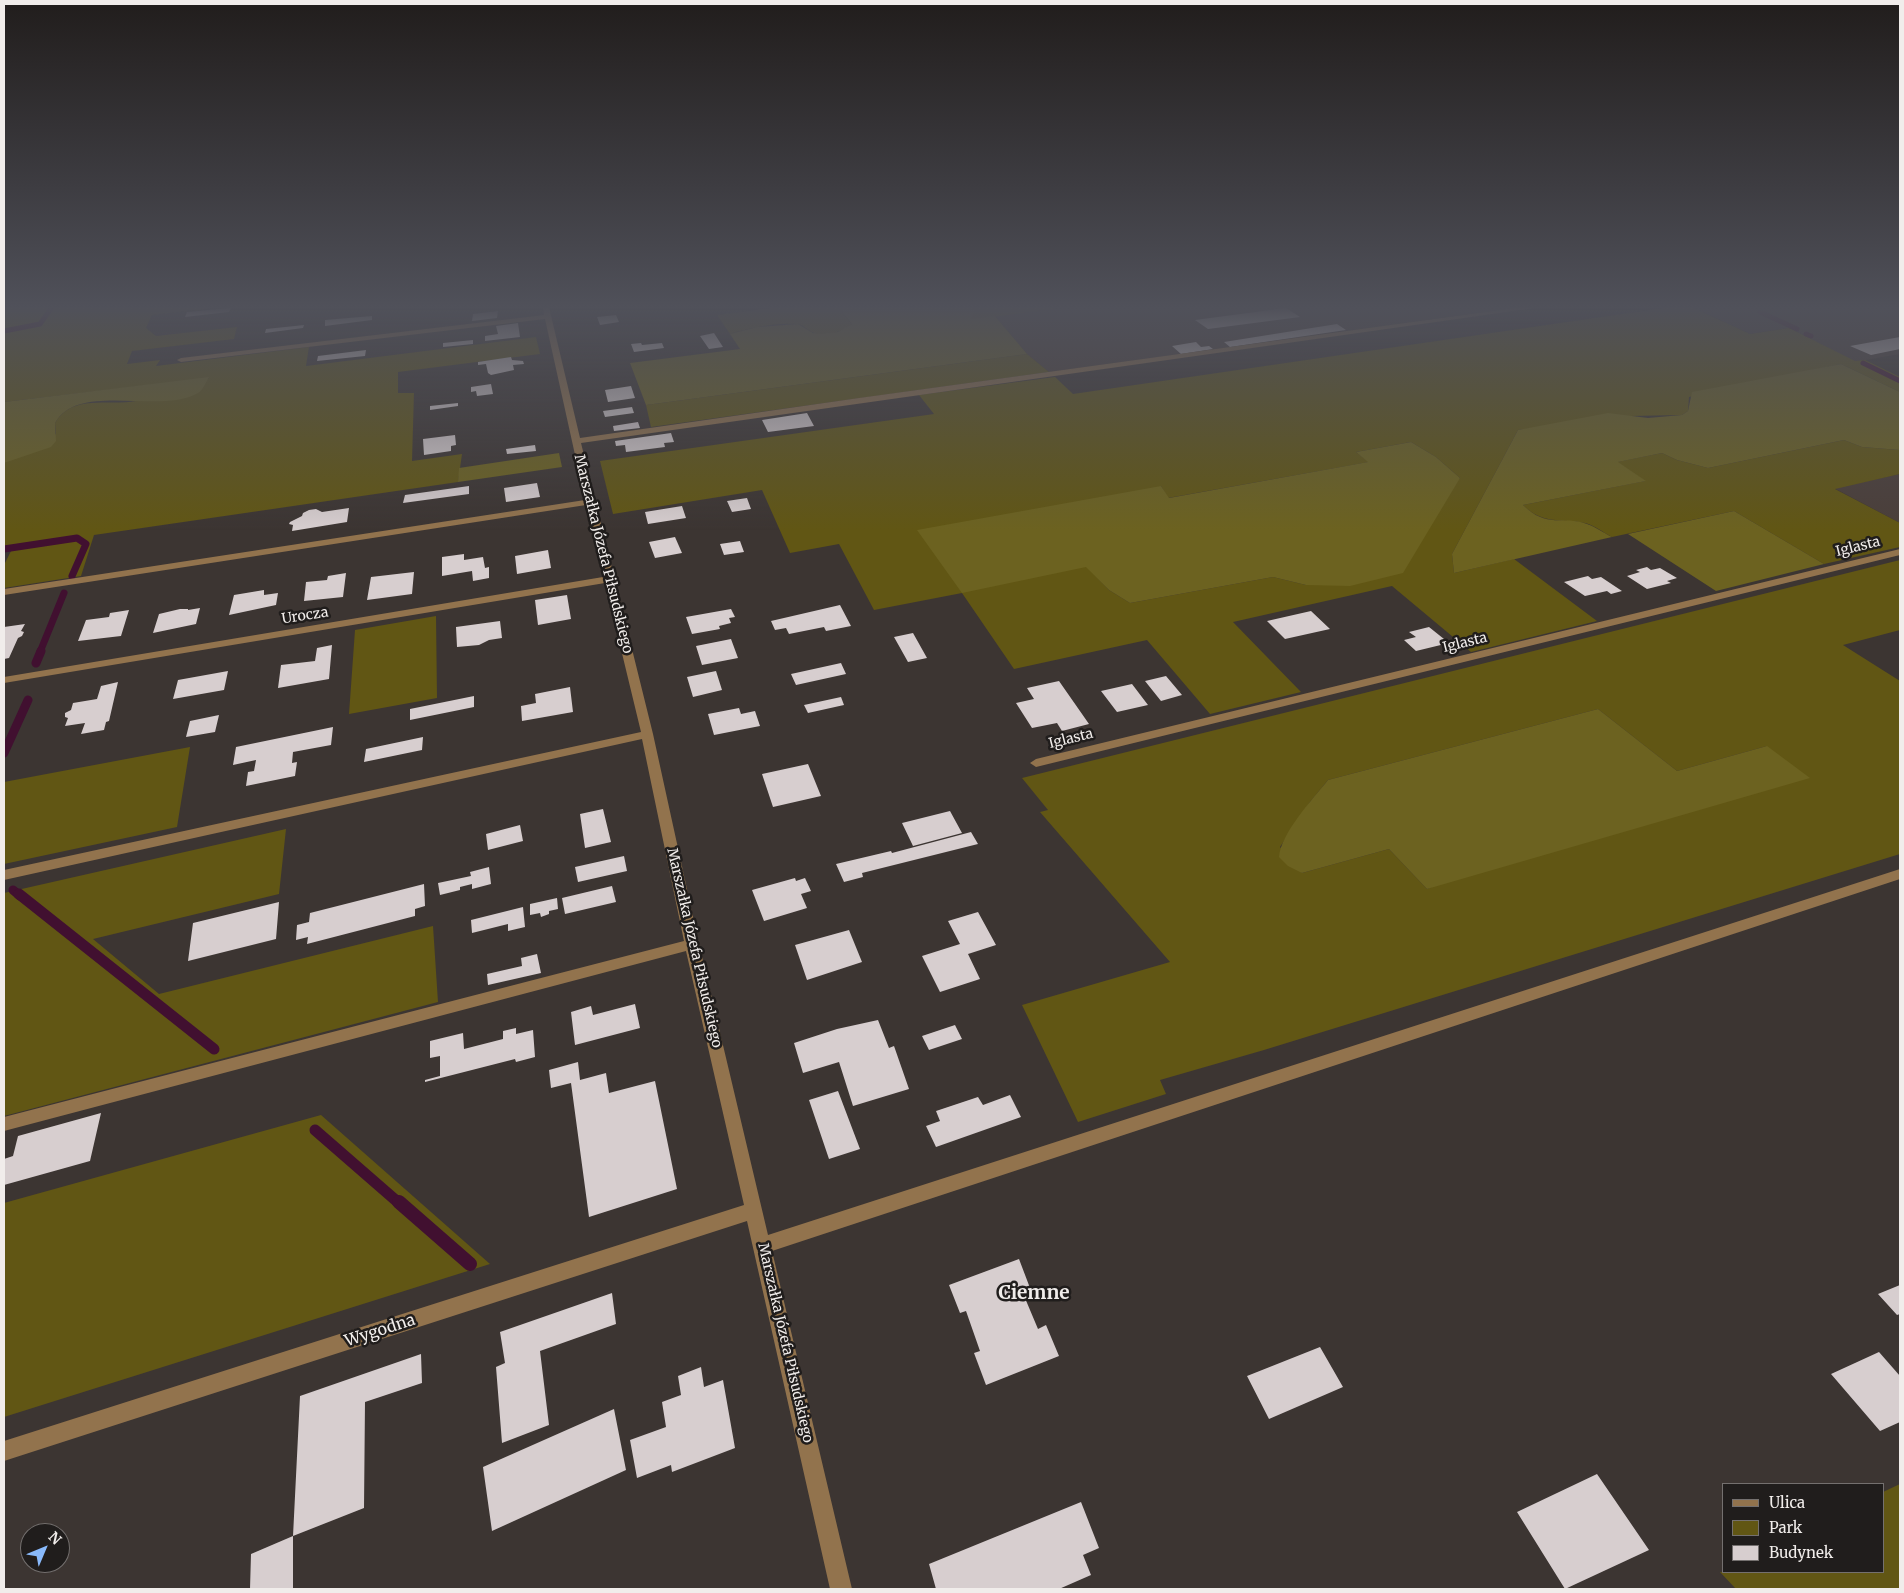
<!DOCTYPE html>
<meta charset="utf-8">
<style>
body{margin:0}
#map{position:relative;width:1904px;height:1593px;overflow:hidden;background:#3c3532;font-family:Merriweather,serif}
canvas{display:block}
.frame{position:absolute;inset:0;border:5px solid #f1edeb;pointer-events:none}
.legend{position:absolute;left:1722px;top:1483px;width:162px;height:90px;box-sizing:border-box;background:#201d1c;border:1px solid #74706f;margin:0;padding:6px 9px;list-style:none;font-size:15px;color:#f1edeb}
.legend li{display:flex;align-items:center;gap:10px;height:25px}
.legend b{width:25px;border:1px solid #74706f}
.north{position:absolute;left:20px;top:1523px;width:50px;height:50px;box-sizing:border-box;background:#201d1c;border:1px solid #74706f;border-radius:50%;rotate:45deg;font-size:14px;font-weight:700;line-height:20px;text-align:center;color:#f1edeb}
.north::after{content:'';display:block;margin:auto;width:18px;height:22px;background:#89bafc;clip-path:polygon(50% 0,100% 100%,50% 72%,0 100%)}
</style>
<div id="map">
<canvas width="1904" height="1593"></canvas>
<div class="frame"></div>
<ul class="legend">
<li><b style="height:6px;background:#92734d"></b>Ulica</li>
<li><b style="height:14px;background:#615614"></b>Park</li>
<li><b style="height:14px;background:#d7cecf"></b>Budynek</li>
</ul>
<div class="north">N</div>
</div>
<script>
const g = document.querySelector('canvas').getContext('2d');
g.lineJoin = 'round';
function paint(path, color) { g.fillStyle = color; g.fill(path, 'evenodd'); }
function stroke(path, color, width, dash) { g.strokeStyle = color; g.lineWidth = width; g.lineCap = dash ? 'butt' : 'round'; g.setLineDash(dash || []); g.stroke(path); }
function label(font, color, halo, rows, align = 'center') {
  g.font = font + ' Merriweather,serif'; g.lineWidth = 5; g.setLineDash([]); g.textBaseline = 'middle'; g.strokeStyle = halo; g.fillStyle = color; for (const [text, x, y, turn = 0] of rows) {
    g.save(); g.translate(x, y); g.rotate((+turn || 0) * Math.PI / 180); g.textAlign = isNaN(turn) ? turn : align; if (halo) g.strokeText(text, 0, 0); g.fillText(text, 0, 0); g.restore();
  }
}
const built = new Path2D(`
 M1067,307H1521L1049,372L1027,354L995,316Z
 M1692,307H1900V354L1855,362L1789,328L1750,334Z
 M1900,474V523L1834,488Z`);
const green = new Path2D(`
 M4,307H220L152,315L146,328L156,336L237,327L234,339L132,351L127,364L160,360L156,366L309,347L306,366L536,337L540,354L398,372V393H414L412,461L462,454L458,482L94,535L81,576L4,588V565L11,551H4V463L56,434L55,423C71,394 109,406 136,401C160,396 185,385 209,378L4,402Z
 M779,307H845L842,312L852,324C844,332 822,338 812,332C806,329 803,324 795,324C774,323 751,328 730,334L717,315Z
 M974,307H1067L970,320L975,311Z
 M1670,307H1692L1750,334L1789,328L1855,361L1865,360L1900,377V392L1841,364L1689,397L1688,411L1682,415L1631,416L1518,430L1452,554L1454,573L1514,559L1597,621L1471,652L1392,586L1233,622L1301,692L1210,714L1147,640L1014,669L962,593L874,610L839,544L790,553L762,490L613,514L600,461L934,414L919,395L1055,377L1073,394ZM1411,442L1436,457L1460,478L1306,585L1273,577L1130,603L1109,590L1087,567L1161,486L1168,498L1369,462L1356,452Z
 M1027,354L1049,372L651,427L646,405Z
 M1844,440L1862,447L1900,450V474L1835,489L1900,523V547L1824,564L1734,511L1612,537C1604,533 1594,525 1585,523C1560,518 1543,525 1523,505L1645,481L1617,462L1662,453L1677,460L1708,468Z
 M1900,560V630L1843,645L1900,681V854L1264,1050L1160,1080L1166,1094L1078,1122L1022,1005L1170,962L1040,812L1048,810L1022,778ZM1598,709L1677,771L1767,746L1427,889L1389,849L1302,873L1280,847L1310,802L1328,780Z
 M436,616L437,698L349,714L355,630Z
 M190,747L177,827L4,864V782Z
 M286,829L279,894L93,939L159,994L433,926L438,1002L4,1116V893Z
 M321,1115L490,1264L4,1417V1203Z
 M1900,1484V1589H1736L1720,1572H1883V1492Z`);
const forest = new Path2D(`
 M845,307H974L975,311L971,319L995,316L1027,354L646,405L630,363L740,349L730,334L757,327L798,324L813,333L822,334L838,332L852,324L842,312Z
 M1841,364L1900,392V450L1862,447L1844,440L1708,468L1677,460L1662,453L1618,462L1646,481L1523,505C1547,529 1563,515 1587,524C1596,527 1604,533 1612,537L1454,573L1452,554L1518,430L1608,413L1648,418L1682,415L1688,411L1692,392Z
 M209,377C206,382 203,390 198,393C161,415 78,381 55,423L56,441L51,447L4,463V402Z
 M1411,442L1436,457L1460,478L1403,573L1350,586L1306,585L1273,577L1130,603L1109,590L1086,567L962,593L917,530L1161,486L1169,498L1368,462L1356,452Z
 M559,453L562,467L458,482L459,468Z
 M1734,511L1824,564L1716,591L1628,534Z
 M1598,709L1677,771L1767,746L1810,778L1427,889L1389,849L1302,873L1288,866L1279,857C1281,833 1312,800 1328,780Z`);
const streamFar4 = new Path2D(`
 M1760,312L1797,329
 M4,331L40,324L52,307
 M1806,334L1811,336
 M1863,363L1900,381`);
const streamFar3 = new Path2D(`
 M4,549L77,538L86,544L72,576
 M40,652L64,593`);
const streamFar2 = new Path2D(`
 M36,663L41,651
 M4,753L28,700
 M13,890L20,896`);
const streamFar1 = new Path2D(`
 M19,894L214,1049
 M315,1130L400,1204`);
const stream = new Path2D(`
 M399,1202L470,1264`);
const building = new Path2D(`
 M231,308L229,312L185,317L187,312Z
 M1286,308L1300,317L1208,329L1195,320Z
 M498,311L497,318L472,321L473,314Z
 M616,315L619,322L600,325L597,317Z
 M372,316V320L325,326V320Z
 M518,323L520,337L485,341V336L498,334L496,326Z
 M1337,324L1346,330L1230,347L1224,342Z
 M304,325L303,328L265,333L266,329Z
 M714,333L723,347L709,349L700,336Z
 M1900,337V349L1871,355L1850,346Z
 M473,340V344L443,347V343Z
 M1196,342L1201,347L1209,346L1213,349L1181,354L1172,346Z
 M641,343L642,345L662,343L664,348L634,352L631,344Z
 M366,350L365,356L317,361L318,356Z
 M511,357L512,360L523,361L524,364L513,365L514,370L491,375L488,373L486,364L478,365V362Z
 M491,384L493,394L477,396L476,391L471,392V387Z
 M631,386L635,398L608,402L605,390Z
 M458,403V406L430,410V406Z
 M632,407L634,413L605,417L603,411Z
 M807,413L814,426L768,432L762,420Z
 M638,422L640,428L614,431L613,426Z
 M671,433L674,442L664,443L665,447L626,452L625,445L616,446L615,441Z
 M455,435L456,445L451,446V451L424,455L423,439Z
 M535,445L536,451L507,454L506,449Z
 M537,483L540,497L506,502L504,488Z
 M469,486V494L403,503L405,495Z
 M747,498L751,509L732,512L727,501Z
 M682,506L686,518L648,524L645,512Z
 M349,508L347,522L292,531L293,525L289,524L290,522L302,516L303,513L309,510L316,509L322,512Z
 M675,537L682,553L655,558L649,542Z
 M740,541L744,552L724,555L720,544Z
 M548,550L551,568L517,574L515,556Z
 M464,554V560L483,557L485,568L489,567V578L473,581L472,571L442,576V557Z
 M1647,567L1651,570L1660,568L1677,578L1667,581L1671,583L1647,589L1627,576L1640,572L1636,570Z
 M414,572L412,594L367,600L371,577Z
 M346,573L343,597L304,601L306,582L327,580L328,576Z
 M1588,576L1592,579L1601,577L1622,591L1611,594L1607,591L1585,596L1564,582Z
 M264,590V595L278,593L276,605L229,615L234,595Z
 M567,595L571,619L538,625L535,600Z
 M840,605L851,626L826,631L824,627L789,634L786,628L775,630L771,621Z
 M200,608L196,624L153,633L159,614L180,609H188V610Z
 M731,609L735,617L729,618L731,623L719,626L720,629L692,634L686,617Z
 M129,610L121,636L78,641L86,620L109,617L110,613Z
 M1311,611L1330,629L1285,639L1267,621Z
 M500,621L502,638L489,640L479,645L457,647L456,627Z
 M25,624L21,631L24,632L22,636L18,638L9,658L4,659V627Z
 M1429,627L1449,643L1416,651L1404,640L1416,637L1409,632Z
 M913,633L927,658L908,662L894,637Z
 M731,639L738,658L702,665L696,646Z
 M332,645L329,679L278,688L281,665L315,661L317,648Z
 M841,663L846,674L796,685L791,674Z
 M228,671L224,690L173,699L178,680Z
 M716,671L722,690L693,697L687,677Z
 M1166,676L1182,695L1161,701L1145,681Z
 M1059,681L1089,724L1062,731L1057,723L1032,728L1016,703L1034,699L1027,688Z
 M118,682L109,721L106,722L104,730L81,734L85,723L65,726L68,718L65,717V713L71,710L73,703L97,699L101,686Z
 M1132,684L1148,705L1117,712L1101,691Z
 M570,687L573,712L522,721L521,706L536,703L535,694Z
 M474,696V707L410,720V709Z
 M841,697L844,705L808,713L804,705Z
 M739,708L741,714L755,711L760,726L714,735L708,714Z
 M219,715L215,732L186,737L190,721Z
 M333,727L331,745L293,752L292,763L297,762L295,776L246,786L248,772L254,771L256,760L233,765L236,747Z
 M423,737L422,750L364,762L366,749Z
 M808,764L821,796L773,807L762,774Z
 M603,809L611,842L585,848L580,814Z
 M950,811L962,833L913,846L902,823Z
 M520,825L523,841L488,850L486,834Z
 M971,832L978,844L862,873L863,877L844,882L836,864L891,851L892,853Z
 M624,856L627,871L578,882L575,867Z
 M489,867L491,884L472,889V884L460,887V890L440,895L438,883L471,876L470,872Z
 M795,878L796,881L805,878L811,891L801,894L807,908L764,921L752,890Z
 M424,884L425,906L415,909V916L307,944L308,937L296,940L297,925L309,922L310,913Z
 M612,886L616,902L565,914L562,898Z
 M557,898L558,909L549,911V914L541,917L540,913L530,915V904Z
 M279,902L276,939L188,961L193,923Z
 M523,907L525,927L508,931V924L472,933L471,920Z
 M978,912L996,945L968,954L980,979L940,992L922,956L960,944L948,921Z
 M849,930L862,962L807,980L795,945Z
 M537,954L541,973L488,985L487,974L522,966L521,958Z
 M635,1004L640,1028L575,1045L571,1012L591,1006L593,1015Z
 M878,1020L889,1048L894,1046L909,1089L853,1106L839,1062L803,1073L794,1043L837,1029Z
 M955,1025L962,1039L929,1050L922,1036Z
 M516,1028V1034L533,1030L535,1057L516,1062L515,1059L425,1082V1080L440,1076V1056L430,1058V1041L463,1033L464,1049L503,1039V1031Z
 M578,1062L580,1080L606,1073L609,1093L655,1081L677,1189L589,1217L571,1083L551,1088L549,1070Z
 M838,1091L860,1149L829,1159L809,1100Z
 M1010,1095L1021,1117L936,1147L926,1126L940,1121L936,1111L978,1097L983,1105Z
 M101,1113L90,1161L4,1185V1159L13,1156L18,1136Z
 M1019,1259L1030,1288L1022,1291L1038,1329L1046,1325L1059,1356L986,1385L974,1353L980,1351L966,1311L960,1313L949,1285Z
 M1900,1285V1314L1897,1315L1878,1294Z
 M612,1293L616,1324L540,1351L549,1425L502,1443L496,1367L505,1363L500,1332Z
 M1320,1347L1343,1387L1269,1419L1247,1376Z
 M1879,1352L1900,1376V1422L1880,1431L1831,1374Z
 M421,1354L422,1383L365,1402L364,1508L293,1536L300,1396Z
 M701,1367L704,1387L723,1380L735,1448L672,1472L671,1465L637,1478L630,1440L666,1427L662,1402L681,1395L678,1376Z
 M614,1409L626,1470L492,1531L483,1467Z
 M1597,1474L1649,1550L1565,1589L1517,1512Z
 M1081,1502L1099,1548L1083,1555L1091,1575L1059,1589H936L929,1564Z
 M293,1536V1589H250L251,1554Z`);
const minor = new Path2D(`
 M543,307H549L580,438L859,398L1521,307H1542L581,443L653,734L699,944L768,1235L1900,869V879L772,1251L852,1589H830L747,1221L4,1461V1441L744,1205L686,951L4,1131V1117L684,941L642,739L4,880V870L641,732L605,583L4,683V677L603,577L586,505L4,595V589L585,500L545,319L181,362L177,360L181,358L544,315Z
 M1900,549V555L1036,767L1030,763L1036,759Z`);
const streetNames = [
 ["Iglasta",1858,547,-14],
 ["Marszałka Józefa Piłsudskiego",603,554,76],
 ["Urocza",305,616,-9],
 ["Iglasta",1465,643,-14],
 ["Iglasta",1071,739,-14],
 ["Marszałka Józefa Piłsudskiego",694,948,77],
 ["Marszałka Józefa Piłsudskiego",785,1343,77]
];
const nearStreetnames = [
 ["Wygodna",380,1331,-18]
];
const nearQuarternames = [
 ["Ciemne",1034,1294]
];
paint(built, '#4a3e39');
paint(green, '#615614');
paint(forest, '#6c6220');
stroke(streamFar4, '#411030', 5);
stroke(streamFar3, '#411030', 7);
stroke(streamFar2, '#411030', 9);
stroke(streamFar1, '#411030', 11);
stroke(stream, '#411030', 14);
paint(building, '#d7cecf');
paint(minor, '#92734d');
const sky = g.createLinearGradient(0, 0, 0, 530);
sky.addColorStop(0, '#211d1c');
sky.addColorStop(0.58, '#50515a');
sky.addColorStop(1, '#50515a00');
g.fillStyle = sky;
g.fillRect(0, 0, 1904, 530);
label('14px', '#f1edeb', '#201d1c', streetNames);
label('16px', '#f1edeb', '#201d1c', nearStreetnames);
label('bold 19px', '#f1edeb', '#201d1c', nearQuarternames);
</script>
